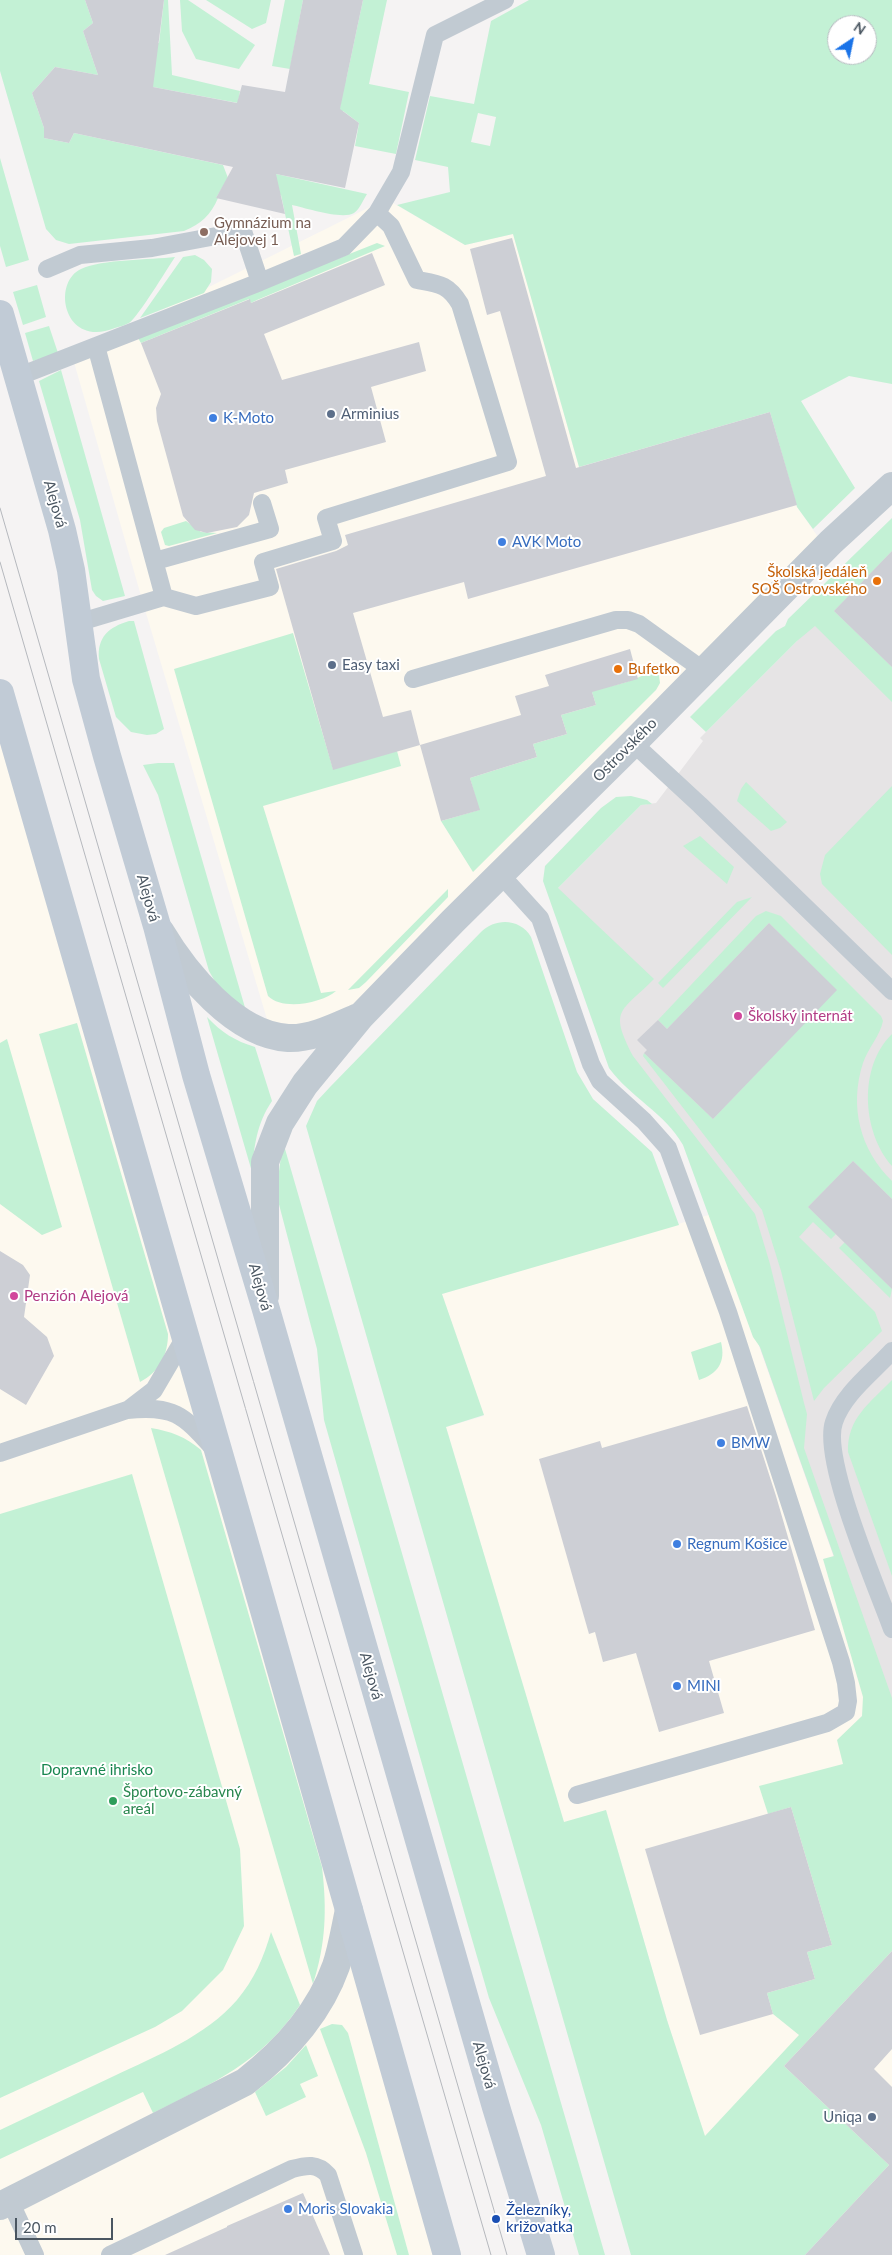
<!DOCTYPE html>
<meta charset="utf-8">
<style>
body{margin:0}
#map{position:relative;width:892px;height:2255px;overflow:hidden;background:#f5f3f3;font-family:Lato,sans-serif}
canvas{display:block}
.north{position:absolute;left:827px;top:15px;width:50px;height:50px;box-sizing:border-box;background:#fff;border:1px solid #b7bbc0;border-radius:50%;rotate:34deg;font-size:14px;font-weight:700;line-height:20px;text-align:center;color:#4a5661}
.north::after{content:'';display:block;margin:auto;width:18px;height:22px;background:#1a73e8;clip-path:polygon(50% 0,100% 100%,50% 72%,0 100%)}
.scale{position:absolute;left:15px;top:2218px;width:98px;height:22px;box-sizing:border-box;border:2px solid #4a5661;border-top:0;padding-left:6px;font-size:15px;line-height:18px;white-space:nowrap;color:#4a5661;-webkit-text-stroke:4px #fff;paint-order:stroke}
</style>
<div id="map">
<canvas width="892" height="2255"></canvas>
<div class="north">N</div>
<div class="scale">20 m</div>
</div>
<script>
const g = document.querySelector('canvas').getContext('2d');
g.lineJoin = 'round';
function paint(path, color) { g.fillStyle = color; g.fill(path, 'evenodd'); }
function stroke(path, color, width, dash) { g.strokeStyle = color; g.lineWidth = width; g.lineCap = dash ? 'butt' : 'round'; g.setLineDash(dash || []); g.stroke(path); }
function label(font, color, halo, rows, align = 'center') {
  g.font = font + ' Lato,sans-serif'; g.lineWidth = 4; g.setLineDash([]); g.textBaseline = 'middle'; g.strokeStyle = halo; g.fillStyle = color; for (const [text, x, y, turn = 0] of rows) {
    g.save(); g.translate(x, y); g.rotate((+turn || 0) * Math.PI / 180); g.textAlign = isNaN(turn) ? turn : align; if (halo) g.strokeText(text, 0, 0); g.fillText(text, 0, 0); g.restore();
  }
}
const commercial = new Path2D(`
 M386,199L465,245L513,234L579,467L770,412L797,507L825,547L366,1009L272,1036L143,603L72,355Z
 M0,693L447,2255H0Z
 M712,1214L892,1721V2255L705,2137L667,2020L606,1810L564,1823L446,1427L484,1416L442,1294Z`);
const education = new Path2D(`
 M892,533V1721L683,1130L608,1059L557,889L641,805L656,803L703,741L700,738L797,641Z`);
const green = new Path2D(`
 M0,0H85L93,23L83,31L98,75L55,67L32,93L44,128V138L69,143L74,133L223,165L228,178L216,198H218C211,215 201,224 184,231L69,244L56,240L46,229L0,71Z
 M164,0H168L172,75L240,91L238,103L153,87L139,41L159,43Z
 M180,0H188L255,45L239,69L196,59L182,31Z
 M206,0H271L266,23L252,29Z
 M285,0H303L290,69L272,66Z
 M363,0H387L369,84L409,92L396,154L355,146L359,123L343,111L339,117L343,80H346Z
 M529,0H892V384L849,376L801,401L855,488L813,529L797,507L770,412L579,467L513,234L465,245L397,205L450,192L448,167L415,160L430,96L474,104L491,21ZM837,25H867V55H837ZM478,113L496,117L490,146L471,142Z
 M0,158L29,260L6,267L0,246Z
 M258,170L367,194C363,200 360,209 354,213C342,220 306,208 292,205L301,254L294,256L281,195L252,189Z
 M377,243L385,246L257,300L251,303L249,299L141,343L138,338Z
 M195,255L204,260L212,269L211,282L204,293L140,318L183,257Z
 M175,257C167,269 138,317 129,323C125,325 119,327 115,328C64,349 51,283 81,269C102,259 150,260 175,257Z
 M37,285L46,317L23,325L13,292Z
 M49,326L58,353L33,361L25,333Z
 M61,370L125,596L103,601L96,596L92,590L80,520L39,381Z
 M892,518V551L834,611L892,667V702L815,626L797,641L706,732L690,717L776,631L785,626L788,619Z
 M186,521L201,532L217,533L169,546L165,545L161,532L164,528Z
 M129,621H134L164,729L156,734L147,735L131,732L116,717L99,659C97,637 109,627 129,621Z
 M293,633L333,769L397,751L401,766L263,806L321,993L336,991C322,1003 283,1011 268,996L174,669Z
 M658,667L660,683L656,690L473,872L441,821L479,810L470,778L537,757L533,744L567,734L561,715L596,705L591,689C616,687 637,680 658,667Z
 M158,763H174L246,1011L217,985L209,971L158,795L143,765Z
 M746,782L787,822L780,828L771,831L737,801L741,789Z
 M892,786V955L822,884L820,874L825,855Z
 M631,796L647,800L652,804L641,805L558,888L654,979C620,1013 609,1009 633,1056L755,1214L770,1264L804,1403L807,1414L804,1448L892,1698V1951L784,2066L889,2165L805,2255H631L306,1126L317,1101L330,1087L481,932C495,918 520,918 531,937L577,1072L593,1099L652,1152L679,1225L442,1294L484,1415L446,1427L564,1822L606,1810L667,2020L705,2136L799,2035L773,2014L767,1993L815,1979L807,1952L832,1945L791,1807L768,1814L759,1786L843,1764L837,1740L862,1716L863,1697L823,1559L834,1556L760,1347L753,1337L683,1145C665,1113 630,1097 609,1068L543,881L545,866L601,808L616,797Z
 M700,836L734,867L727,884L683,846Z
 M448,889V897L366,982L359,988L348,990Z
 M752,897L663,988L658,983L737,902Z
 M766,911L781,916L881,1016L883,1021C880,1036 868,1048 863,1063C849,1106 860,1150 892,1181V1199L853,1161L808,1207L836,1234L831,1239L813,1222L799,1237L875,1312L882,1331L824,1388L814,1401L781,1271L762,1210L643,1056L644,1053L713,1119L836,990L769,923L667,1029L658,1020L756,916Z
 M207,1017C221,1032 235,1041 255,1047L272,1101C257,1123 254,1146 252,1172Z
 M77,1023L168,1334C168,1355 159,1372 140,1382L39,1034Z
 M892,1034V1166C862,1132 858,1067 892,1034Z
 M7,1039L62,1227L42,1235L0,1204V1043Z
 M283,1142L605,2255H579L541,2125L489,1998L467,1922L324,1420L317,1349L276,1193Z
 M845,1242L892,1289L890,1298L839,1248Z
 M721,1342C726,1362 718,1374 699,1380L691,1352Z
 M892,1380V1576L848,1452C847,1418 870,1403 892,1380Z
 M151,1428C170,1431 186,1437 201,1450L322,1867C327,1910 326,1943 313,1984Z
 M132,1474L240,1849L244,1926L223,1970L182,2011L155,2027L0,2098V1514Z
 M271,1932L300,2005C261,2063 213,2083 153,2113L143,2092L0,2159V2130C38,2112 76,2094 114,2076C156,2056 206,2036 237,2000C254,1980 264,1957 271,1932Z
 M332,2024L342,2025L348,2033L409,2255H397L366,2153L320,2029Z
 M306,2045L318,2076L300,2084L306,2097L266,2116L255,2092L286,2067Z`);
const building = new Path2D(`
 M85,0H164L153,87L237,103L242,85L285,92L303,0H363L340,109L359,123L345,188L276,174L285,214L216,198L233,167L74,133L69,143L44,138V128L32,93L55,67L98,75L83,31L93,23Z
 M512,238L576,468L770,412L797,505L468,599L464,582L353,613L383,717L411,710L420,745L333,770L276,569L336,551L348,545L345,535L546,476L500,311L487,315L470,249Z
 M372,253L385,285L264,334L282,380L419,342L426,371L371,387L386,442L285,470L288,483L254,493L249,515L237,527L207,533L195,530L183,516L157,421L156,408L161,394L141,343L250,299L251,303Z
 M892,551V667L834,611Z
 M630,649L638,679L592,692L596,705L561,715L567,734L533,744L537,757L470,778L480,810L441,821L420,745L521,715L515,696L549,686L545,675Z
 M769,923L837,990L713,1119L644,1053L647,1050L637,1040L658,1020L667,1029Z
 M853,1161L892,1199V1289L808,1207Z
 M0,1251L23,1265L30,1275L24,1317L47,1337L54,1356L26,1405L0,1389Z
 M747,1406L776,1496L815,1630L709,1661L724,1713L659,1732L636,1653L603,1662L595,1632L589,1634L539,1459L600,1441L602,1448Z
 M791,1807L832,1945L807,1952L815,1979L767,1993L773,2014L700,2035L645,1849Z
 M892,1951V2049L874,2069L892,2087V2255H805L889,2165L784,2066Z
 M303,2193L330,2255H165L227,2227V2226Z`);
const lane = new Path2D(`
 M47,269L80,255L152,248L243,231L260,282
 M96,346L164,597
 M17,377L260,282L344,247L377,213L401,172L435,35L505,0
 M155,561L270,529L262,503
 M77,623L164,597L196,606L270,587L263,562L333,541L326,518L508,462L460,304C448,284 439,284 417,280L391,226L377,213
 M413,679L616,620H628L639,624L703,670
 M633,743L700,805L892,991
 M500,874L540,918L591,1064L600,1081L644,1121L668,1148L728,1312L841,1662L846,1683L848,1701L846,1712L827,1723L577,1795
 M892,1351C873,1372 843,1394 834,1422C821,1459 877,1587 892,1629
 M128,1410L154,1390L185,1337
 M0,1453L127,1410C175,1405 183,1415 214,1449
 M10,2201L35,2255
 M110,2255L292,2169C307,2165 317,2163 328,2175L354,2255`);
const street = new Path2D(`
 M160,931C185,973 235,1035 288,1038C312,1039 337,1026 358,1017
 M265,1296V1162L280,1123L305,1084L360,1017L453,921L633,743L831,542L892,486
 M0,2206L245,2082C285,2051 319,2014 336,1966C342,1948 345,1928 349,1910`);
const secondary = new Path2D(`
 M0,314L62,530L71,570L86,679L107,756L157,926L196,1075L265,1306L496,2107L541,2255
 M0,693L252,1568L447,2255`);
const tram = new Path2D(`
 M0,508L507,2255
 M0,562L491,2255`);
const markers = [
 [204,232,5,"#8d6e63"],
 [331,414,5,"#5c6f8a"],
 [213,418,5,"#3f7fe0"],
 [502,542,5,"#3f7fe0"],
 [877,581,5,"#e8710a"],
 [332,665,5,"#5c6f8a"],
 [618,669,5,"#e8710a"],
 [738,1016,5,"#d1479c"],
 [14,1296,5,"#d1479c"],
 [721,1443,5,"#3f7fe0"],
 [677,1544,5,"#3f7fe0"],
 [677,1686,5,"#3f7fe0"],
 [113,1801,5,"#2e9e5b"],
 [872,2117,5,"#5c6f8a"],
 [288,2209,5,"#3f7fe0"],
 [496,2219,5,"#1a4fb4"]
];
const educationNames = [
 ["Gymnázium na",214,223],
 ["Alejovej 1",214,240]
];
const serviceNames = [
 ["Arminius",341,414],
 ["Easy taxi",342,665],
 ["Uniqa",862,2117,"right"]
];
const shopNames = [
 ["K-Moto",223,418],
 ["AVK Moto",512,542],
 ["BMW",731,1443],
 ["Regnum Košice",687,1544],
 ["MINI",687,1686],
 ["Moris Slovakia",298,2209]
];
const streetNames = [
 ["Alejová",55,504,74],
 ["Ostrovského",625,750,-45],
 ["Alejová",148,898,74],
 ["Alejová",260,1287,74],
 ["Alejová",371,1676,74],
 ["Alejová",484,2065,74]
];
const foodNames = [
 ["Školská jedáleň",867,572],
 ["SOŠ Ostrovského",867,589],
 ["Bufetko",628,669,"left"]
];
const hotelNames = [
 ["Školský internát",748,1016],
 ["Penzión Alejová",24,1296]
];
const parkNames = [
 ["Dopravné ihrisko",97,1770]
];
const leisureNames = [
 ["Športovo-zábavný",123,1792],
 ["areál",123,1809]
];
const transitNames = [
 ["Železníky,",506,2210],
 ["križovatka",506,2227]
];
paint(commercial, '#fdf9ef');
paint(education, '#e6e4e5');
paint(green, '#c3f1d5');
paint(building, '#cdcfd5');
stroke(lane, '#c1cad2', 18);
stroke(street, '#c1cad2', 28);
stroke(secondary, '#c1cbd6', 28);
stroke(tram, '#b5b8bd', 1);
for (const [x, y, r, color] of markers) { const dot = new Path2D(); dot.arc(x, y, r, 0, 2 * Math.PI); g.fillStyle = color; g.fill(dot); stroke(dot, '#fff', 2); }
label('15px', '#785e54', '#fff', educationNames, 'left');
label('15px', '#4e5e75', '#fff', serviceNames, 'left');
label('15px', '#366cbe', '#fff', shopNames, 'left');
label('15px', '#4a5661', '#fff', streetNames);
label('15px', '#c56008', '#fff', foodNames, 'right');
label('15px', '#b23c85', '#fff', hotelNames, 'left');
label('15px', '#17864f', '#fff', parkNames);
label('15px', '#27864d', '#fff', leisureNames, 'left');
label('15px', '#164399', '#fff', transitNames, 'left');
</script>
